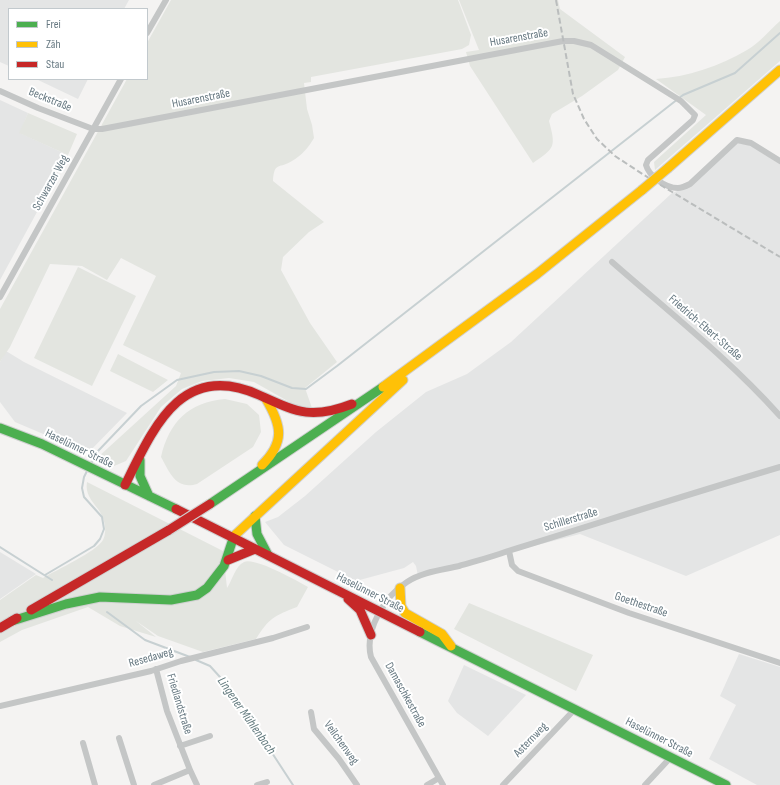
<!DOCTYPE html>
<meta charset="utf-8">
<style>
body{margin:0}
#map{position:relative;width:780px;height:785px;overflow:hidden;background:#f4f3f2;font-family:"Sofia Sans Condensed",sans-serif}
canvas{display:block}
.legend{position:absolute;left:8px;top:8px;width:140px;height:72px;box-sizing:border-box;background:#fff;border:1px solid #c2c9cd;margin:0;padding:5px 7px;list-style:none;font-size:12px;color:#667881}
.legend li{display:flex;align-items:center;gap:8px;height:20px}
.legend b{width:20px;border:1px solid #c2c9cd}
</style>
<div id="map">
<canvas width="780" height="785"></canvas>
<ul class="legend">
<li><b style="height:5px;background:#4caf50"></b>Frei</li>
<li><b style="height:5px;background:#ffc107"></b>Zäh</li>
<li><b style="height:5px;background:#c62828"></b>Stau</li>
</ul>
</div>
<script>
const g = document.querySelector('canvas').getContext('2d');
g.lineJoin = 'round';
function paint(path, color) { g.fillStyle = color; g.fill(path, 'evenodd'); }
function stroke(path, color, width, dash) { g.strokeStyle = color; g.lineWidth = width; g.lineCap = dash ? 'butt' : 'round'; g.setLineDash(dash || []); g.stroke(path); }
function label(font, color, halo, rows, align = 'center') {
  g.font = font + ' "Sofia Sans Condensed",sans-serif'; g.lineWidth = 4; g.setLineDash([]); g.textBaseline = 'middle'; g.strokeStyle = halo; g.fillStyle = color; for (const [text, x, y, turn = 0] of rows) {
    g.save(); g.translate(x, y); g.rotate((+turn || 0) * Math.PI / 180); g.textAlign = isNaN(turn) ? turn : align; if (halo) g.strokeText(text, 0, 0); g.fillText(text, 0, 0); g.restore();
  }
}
const built = new Path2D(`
 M0,0H129L124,9H9V66L0,62Z
 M36,79H88L78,99Z
 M0,100L28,113L20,133L68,155L0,280Z
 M738,143L749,145L780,164V535L686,576L580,534L418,576L416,566L413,562L404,568L356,581L284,545L265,522L278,517L305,496L376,432L426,392L467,374L511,342L672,193L682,189Z
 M6,351L24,362L127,413L88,453L15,422L0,402V362Z
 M0,552L36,574L0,599Z
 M739,654L780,667V785H757L709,759L736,705L720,696Z
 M464,665L526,695L488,736L457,713L448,701Z`);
const green = new Path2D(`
 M171,0H458L471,35L469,45L462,49L311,77V82L304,83L307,109L312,125L314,138C309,147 301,156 292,161C280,169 274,161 273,181L324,222L309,232L283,257L281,270L310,323L337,362L305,388L312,408L293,404L254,382L229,378L202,381L182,389L161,407L126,461L114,466L97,458L176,386L181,373L123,345L156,276L121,258L107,280L82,266L50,264L10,347L0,362V309L127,79H147V43Z
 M459,0H558L560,9L625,57L618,70L582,96L552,114L549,121C556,147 555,148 533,163L470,66L466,52L479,50Z
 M780,21V61L655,170L654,162L706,115L656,79C687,77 720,66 747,50C759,43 769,31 780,21Z
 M28,113L77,134L68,155L19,133Z
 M78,267L136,296L92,386L34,358Z
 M118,354L168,380L153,392L110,371Z
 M225,399L247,404L259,415L261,432L253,447L197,484C176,490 170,473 161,457C169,422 189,402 225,399Z
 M87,482L223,551L227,588C232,581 235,566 244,562C255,557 297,581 308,587L297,607C274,616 269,618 256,639L203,652L158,636L136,621L156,637L120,626L88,607L22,630L0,642V600L36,575L43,578C56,570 96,552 103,540C108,530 104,517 98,509C91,500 85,493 87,482Z
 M469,603L593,655L576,691L454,629Z`);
const stream = new Path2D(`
 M91,464L98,451L141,406L177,380L214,372L239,371L261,376L292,388L306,389L337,366L683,95L735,73L780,33
 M0,547L52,580
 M45,575L94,546L100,539L104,529L102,517L84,497L82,488L84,477L88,469
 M107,612L145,640L190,657
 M196,660L210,666L229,687L293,785`);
const street = new Path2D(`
 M147,33L166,0
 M0,91L38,108L93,129H102L563,41H574L591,45L681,101L695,115L693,120L648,160L646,165C649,176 665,188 678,188C682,188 686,186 690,184L737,140L751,143L780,161
 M612,262C669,312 729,359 780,416
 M0,297L121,79
 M509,551L512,565L518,571L629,613L780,663
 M156,669L167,711L190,770L197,785
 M0,706L151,671L181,661L273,638L307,627
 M311,712L314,729L339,759L357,785
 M119,738L134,785
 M83,743L95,785
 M180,746L210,736
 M154,785L190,770
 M257,785L267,782
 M427,785L439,778
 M443,785L371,657C364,630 385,596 407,582C422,572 442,570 459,566C476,561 492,557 508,551C599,523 689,494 780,467
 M503,785L575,709
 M645,785L671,757`);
const fast = new Path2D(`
 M0,428L42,444L176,509
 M140,460V476L149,496
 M210,504L383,387
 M255,516L257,534L268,555
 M12,621L66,604L100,597L171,600L197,595L207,588L224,566L234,536
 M420,632L726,785`);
const slow = new Path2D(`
 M668,168L780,70
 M383,387L537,274L642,190
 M262,465C285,442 282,426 266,399
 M234,536L403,380
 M400,588L401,606L405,613L442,634L451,646`);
const jam = new Path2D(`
 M125,485C153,429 181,360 259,395C297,412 311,420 352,404
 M176,509L420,632
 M228,560L255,549
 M348,599L360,610L371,635
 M31,610L169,530
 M0,628L17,618`);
const rail = new Path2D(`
 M556,0L573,94L584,119L597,139L615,156L644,175L780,257`);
const slowBridge = new Path2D(`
 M642,190L668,168`);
const jamBridge = new Path2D(`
 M169,530L210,504`);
const streetNames = [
 ["Husarenstraße",519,38,-10],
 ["Husarenstraße",201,99,-11],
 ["Beckstraße",50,100,22],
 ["Schwarzer Weg",51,183,-61],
 ["Friedrich-Ebert-Straße",705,328,41],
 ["Haselünner Straße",79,449,26],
 ["Schillerstraße",571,520,-17],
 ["Haselünner Straße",370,593,27],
 ["Goethestraße",641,605,19],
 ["Resedaweg",151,658,-16],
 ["Damaschkestraße",405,695,61],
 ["Friedlandstraße",179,704,73],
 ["Haselünner Straße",659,738,27],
 ["Asternweg",531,740,-46],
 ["Veilchenweg",341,743,54]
];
const waterNames = [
 ["Lingener Mühlenbach",246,716,55]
];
paint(built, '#e4e5e5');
paint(green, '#e3e5e0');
stroke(stream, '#c7d0d2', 2);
stroke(fast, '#cfd0d0', 11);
stroke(slow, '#cfd0d0', 11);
stroke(jam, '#cfd0d0', 11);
stroke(street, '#c4c6c6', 6);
stroke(fast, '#4caf50', 9);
stroke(slow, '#ffc107', 9);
stroke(jam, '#c62828', 9);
stroke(rail, '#babdbd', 2, [6, 3]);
stroke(slowBridge, '#d0d0d0', 11, []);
stroke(jamBridge, '#d0d0d0', 11, []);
stroke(slowBridge, '#ffc107', 9);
stroke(jamBridge, '#c62828', 9);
label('12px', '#667881', '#fff', streetNames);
label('italic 13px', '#627a7e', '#fff', waterNames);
</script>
